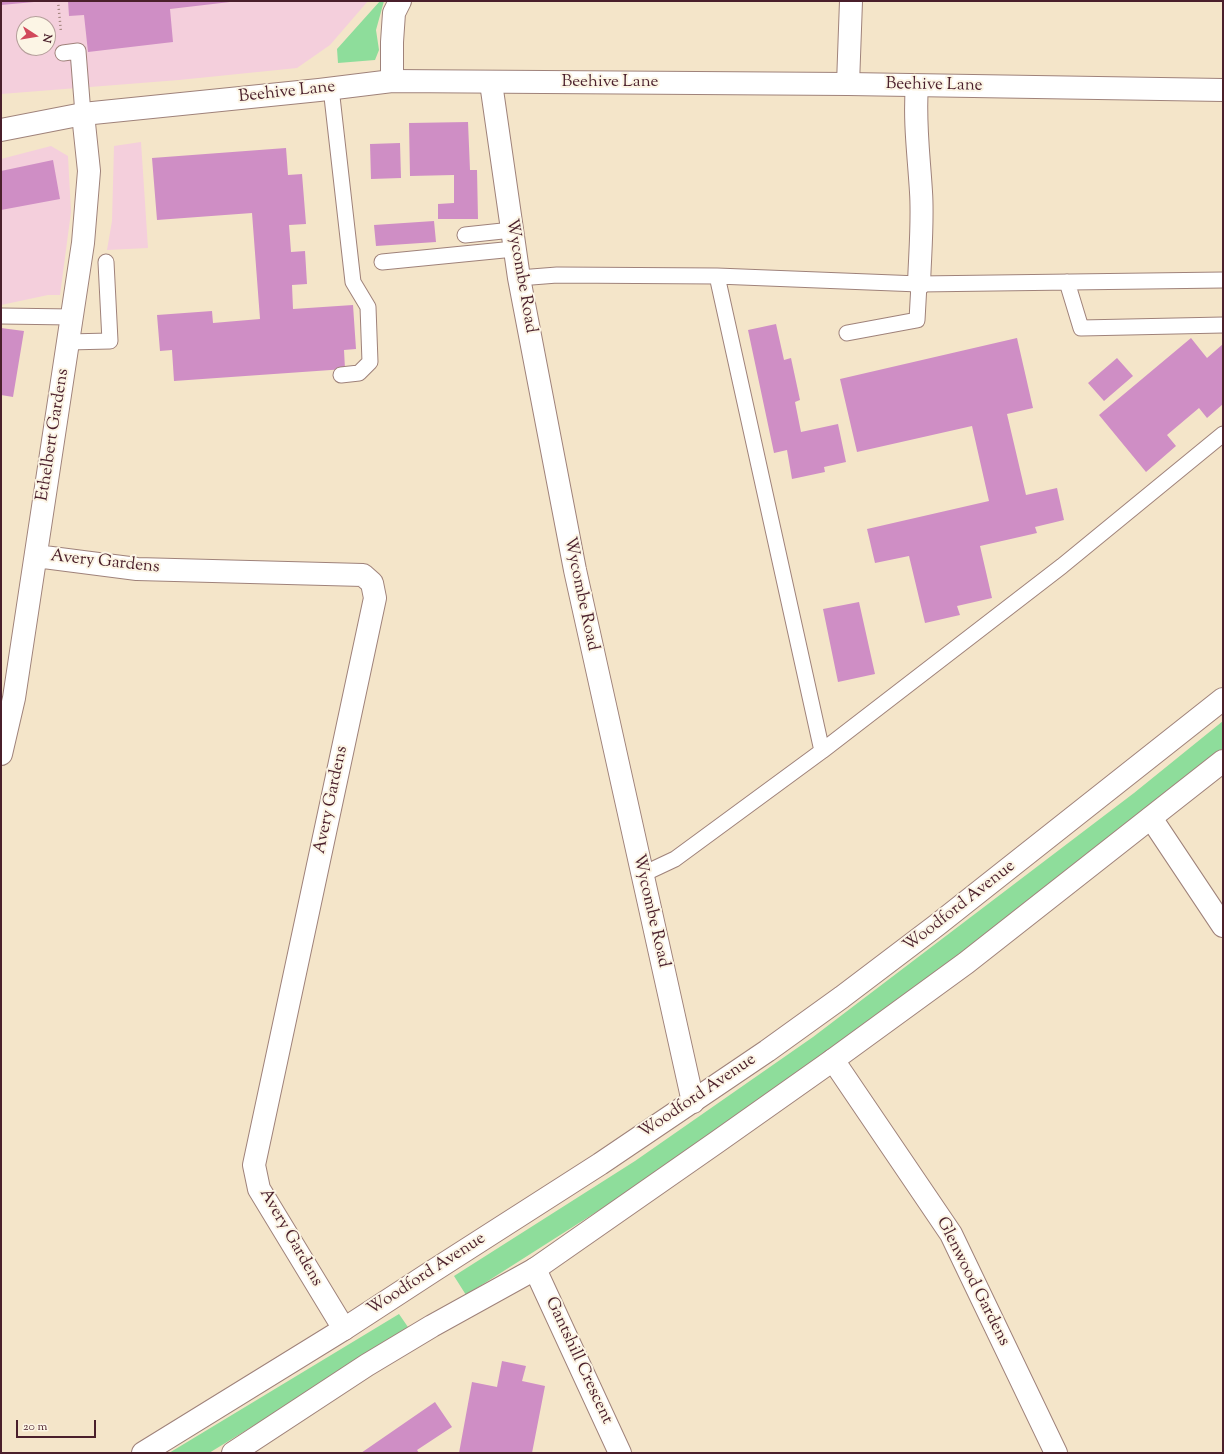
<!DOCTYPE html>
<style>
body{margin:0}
#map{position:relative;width:1224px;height:1454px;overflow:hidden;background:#f4e5c9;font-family:"Sorts Mill Goudy",serif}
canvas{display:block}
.frame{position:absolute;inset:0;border:2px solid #4a1f2b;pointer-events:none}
.north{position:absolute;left:16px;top:16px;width:40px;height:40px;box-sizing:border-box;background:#fcf5e5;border:1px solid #b59f9b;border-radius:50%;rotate:102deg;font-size:11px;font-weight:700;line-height:16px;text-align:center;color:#4a1f2b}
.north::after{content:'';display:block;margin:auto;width:14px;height:18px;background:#d1495b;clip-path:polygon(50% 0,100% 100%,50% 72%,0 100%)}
.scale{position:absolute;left:16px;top:1420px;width:80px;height:18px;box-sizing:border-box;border:2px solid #4a1f2b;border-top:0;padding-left:5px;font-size:12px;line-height:14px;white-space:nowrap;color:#4a1f2b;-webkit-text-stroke:3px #fcf5e5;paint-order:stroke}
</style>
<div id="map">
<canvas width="1224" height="1454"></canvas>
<div class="frame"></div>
<div class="north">N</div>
<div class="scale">20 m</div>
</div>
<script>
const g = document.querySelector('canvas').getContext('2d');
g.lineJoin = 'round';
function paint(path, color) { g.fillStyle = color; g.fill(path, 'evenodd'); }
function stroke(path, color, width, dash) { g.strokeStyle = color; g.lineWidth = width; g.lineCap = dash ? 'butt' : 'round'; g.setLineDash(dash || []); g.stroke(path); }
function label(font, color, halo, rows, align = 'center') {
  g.font = font + ' "Sorts Mill Goudy",serif'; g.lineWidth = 4; g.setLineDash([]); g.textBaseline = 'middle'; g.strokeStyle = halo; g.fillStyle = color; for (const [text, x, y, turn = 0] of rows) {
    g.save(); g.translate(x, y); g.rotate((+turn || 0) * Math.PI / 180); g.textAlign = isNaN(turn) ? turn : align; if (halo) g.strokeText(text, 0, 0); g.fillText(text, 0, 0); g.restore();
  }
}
const built = new Path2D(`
 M1,1H368L330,45L297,68L179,80L1,94ZM24,24H48V48H24Z
 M141,142L148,248L107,250L112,221L114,146Z
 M51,146L68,156L71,212L60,295H48L1,305V159Z`);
const green = new Path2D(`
 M380,1H384L376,30L379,50L375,60L338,63L337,49Z
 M1223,721V748L1147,809L922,984L692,1151L466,1295L454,1276L635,1161L813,1037L1134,793Z
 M399,1314L410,1330L209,1453H169Z`);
const building = new Path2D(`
 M1,1H34V2L1,5Z
 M68,1H230V2L170,9L173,42L88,52L84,15L69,16Z
 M468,122L470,170H477L478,219H438V204L454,203V175L410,176L409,123Z
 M400,143L401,178L371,179L370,144Z
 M286,148L288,175L302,174L306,224L289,225L291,252L305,251L307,284L292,285L293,309L353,305L356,349L344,350L345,369L174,381L172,350L160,351L157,315L212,311L213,323L260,319L252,213L157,220L152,158Z
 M53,160L60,199L1,210V171Z
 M434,221L436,242L376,246L374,225Z
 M776,324L784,360L791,358L800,400L795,402L801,432L838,424L846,462L824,467L825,472L792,479L787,450L774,453L748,330Z
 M1,328L24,331L13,397L1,395Z
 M1017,338L1033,408L1007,414L1026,495L1057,488L1064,520L1035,527L1037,533L980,546L992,598L957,606L960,615L925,623L909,556L875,563L867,529L989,501L972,426L857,452L840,379Z
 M1191,338L1207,358L1223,344V404L1207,418L1199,408L1167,435L1176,446L1146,472L1099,415Z
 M1117,358L1133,376L1104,401L1088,383Z
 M859,602L875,674L838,682L823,609Z
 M502,1361L526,1366L522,1381L545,1386L532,1453H459L472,1382L497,1387Z
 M435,1402L452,1427L417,1450L419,1453H361Z`);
const path = new Path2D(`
 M58,1L61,32`);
const service = new Path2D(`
 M63,53L78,51L83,114
 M331,88L353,282L368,307L370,362L359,373L341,375
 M465,235L512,230
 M382,262L514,249
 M717,276L822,751
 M519,278L557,275L717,276L919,284L1223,280
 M1067,282L1081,328L1223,325
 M1,316L72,317
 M847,333L917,320L919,284
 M68,342L110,341L106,262
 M641,875L675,859L822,751L1062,566L1223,434`);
const minor = new Path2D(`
 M392,81V42L394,13L400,1
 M491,83L519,278L575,570L693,1102
 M848,84L851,1
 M917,86C914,121 919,157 921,192C923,221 920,254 919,284
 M36,556L137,569L363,575L372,583L375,598L254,1165L259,1189L344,1329
 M1,754L14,698L83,243L89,171L83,114
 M1151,818L1223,926
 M833,1060L951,1234L1056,1453
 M535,1269L620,1453`);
const secondary = new Path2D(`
 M1,130L83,114L319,90L392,81L848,84L1223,90`);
const trunk = new Path2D(`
 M143,1453L344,1329L433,1271L600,1164L767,1051L842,997L937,925L1223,699
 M233,1453L367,1365L432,1326L535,1269L717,1142L833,1060L966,963L1223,761`);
const streetNames = [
 ["Beehive Lane",610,83],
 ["Beehive Lane",934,86,1],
 ["Beehive Lane",287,93,-6],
 ["Wycombe Road",520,276,80],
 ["Ethelbert Gardens",54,435,-81],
 ["Avery Gardens",105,563,6],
 ["Wycombe Road",580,594,78],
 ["Avery Gardens",332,800,-78],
 ["Woodford Avenue",960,907,-38],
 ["Wycombe Road",650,911,77],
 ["Woodford Avenue",698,1097,-34],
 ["Avery Gardens",290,1238,60],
 ["Woodford Avenue",427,1275,-33],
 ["Glenwood Gardens",972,1282,63],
 ["Gantshill Crescent",578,1361,65]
];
paint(built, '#f4cfdc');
paint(green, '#8edd9b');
paint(building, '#cf8ec5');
stroke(service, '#9f827a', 17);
stroke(minor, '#9f827a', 24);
stroke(secondary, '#9f827a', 24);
stroke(trunk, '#9f827a', 24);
stroke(path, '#9f827a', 2.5, [1, 3]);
stroke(service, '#fff', 15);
stroke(minor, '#fff', 22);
stroke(secondary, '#fff', 22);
stroke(trunk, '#fff', 22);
label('17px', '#4a1f2b', '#fcf5e5', streetNames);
</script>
